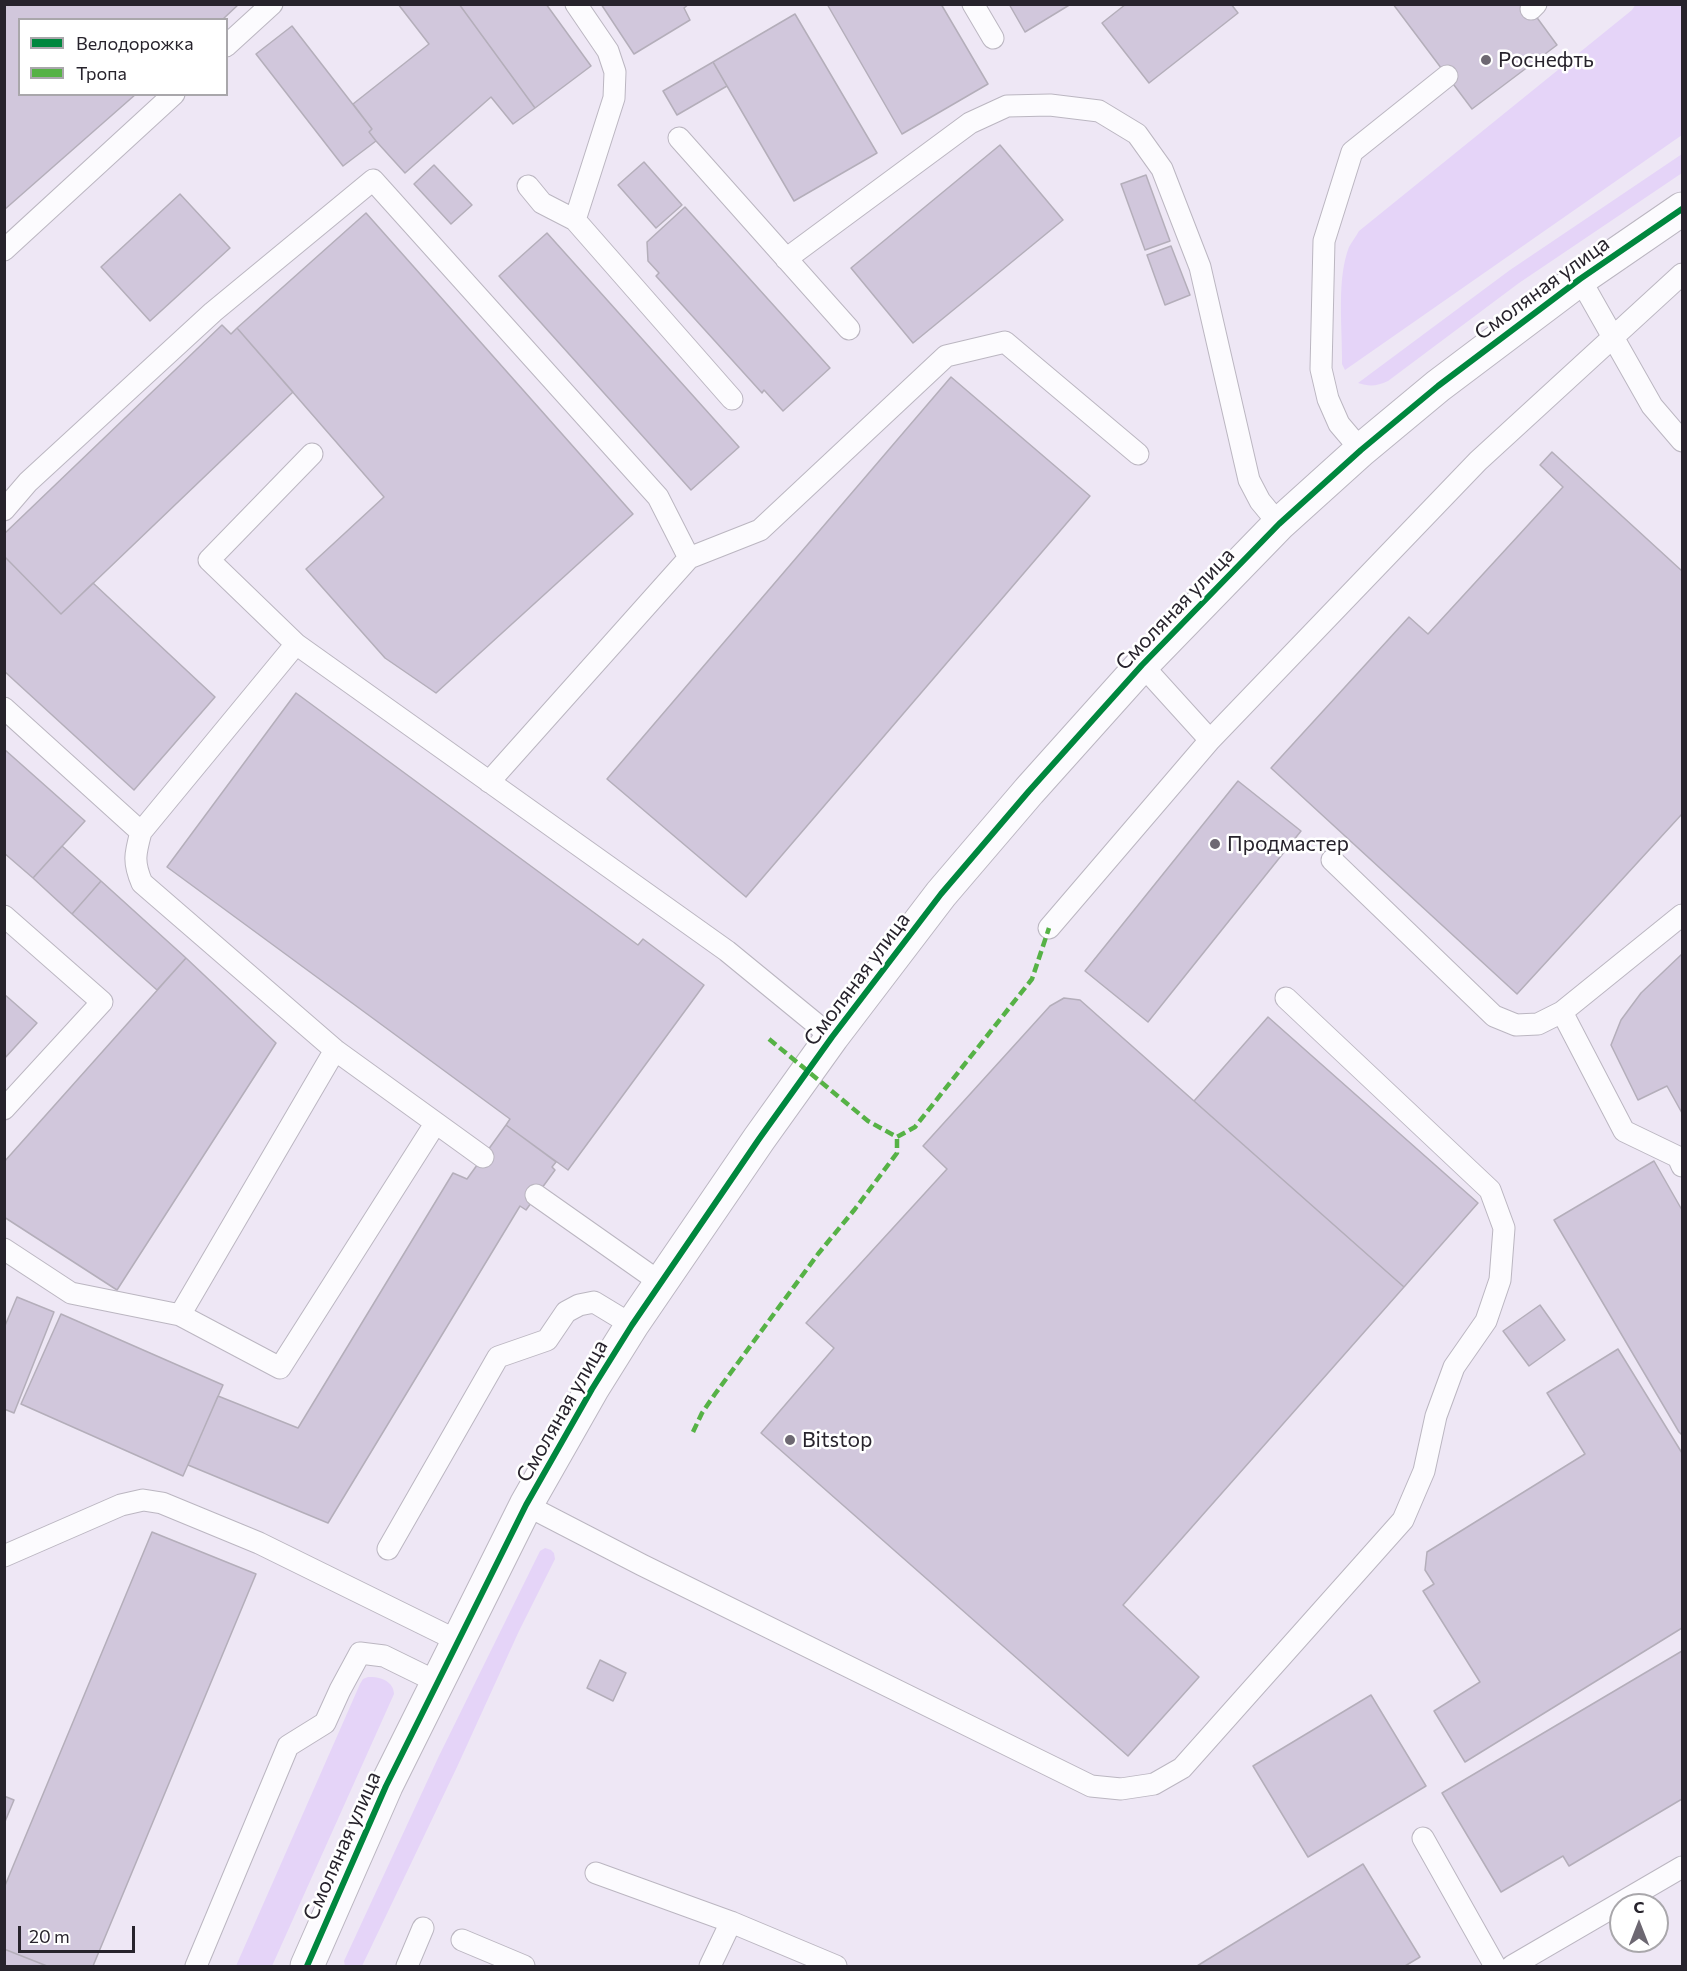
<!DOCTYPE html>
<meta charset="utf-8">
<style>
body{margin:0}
#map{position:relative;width:1687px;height:1971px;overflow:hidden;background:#eee7f5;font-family:Commissioner,sans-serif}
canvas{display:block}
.frame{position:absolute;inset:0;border:6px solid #27232c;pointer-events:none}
.legend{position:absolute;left:18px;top:18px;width:210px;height:78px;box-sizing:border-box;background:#fff;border:2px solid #a9a7ab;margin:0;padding:8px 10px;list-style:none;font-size:18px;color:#27232c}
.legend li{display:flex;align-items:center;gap:12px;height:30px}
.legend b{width:30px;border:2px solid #a9a7ab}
.north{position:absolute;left:1609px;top:1893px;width:60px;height:60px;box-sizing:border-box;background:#fff;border:2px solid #a9a7ab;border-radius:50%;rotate:0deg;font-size:16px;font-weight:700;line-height:24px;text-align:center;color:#27232c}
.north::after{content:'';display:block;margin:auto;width:21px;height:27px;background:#6d6872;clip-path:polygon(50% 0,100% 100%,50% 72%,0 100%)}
.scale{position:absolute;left:18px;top:1926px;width:117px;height:27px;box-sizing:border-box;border:3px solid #27232c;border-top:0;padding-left:8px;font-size:18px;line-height:21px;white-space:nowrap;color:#27232c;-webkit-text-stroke:4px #fff;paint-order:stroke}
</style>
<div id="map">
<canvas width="1687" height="1971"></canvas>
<div class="frame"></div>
<ul class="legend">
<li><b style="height:8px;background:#00873e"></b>Велодорожка</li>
<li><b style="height:8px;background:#56b246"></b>Тропа</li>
</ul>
<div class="north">С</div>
<div class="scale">20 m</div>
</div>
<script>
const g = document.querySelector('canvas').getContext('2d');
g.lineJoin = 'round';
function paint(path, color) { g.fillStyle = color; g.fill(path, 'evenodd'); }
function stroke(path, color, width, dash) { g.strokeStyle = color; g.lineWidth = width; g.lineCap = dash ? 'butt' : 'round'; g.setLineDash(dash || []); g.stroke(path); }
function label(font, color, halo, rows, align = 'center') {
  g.font = font + ' Commissioner,sans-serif'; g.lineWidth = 5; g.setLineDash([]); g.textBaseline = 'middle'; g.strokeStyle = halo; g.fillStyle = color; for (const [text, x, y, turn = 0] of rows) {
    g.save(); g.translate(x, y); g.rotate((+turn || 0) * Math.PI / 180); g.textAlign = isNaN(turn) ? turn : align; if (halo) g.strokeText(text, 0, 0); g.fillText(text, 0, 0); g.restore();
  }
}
const green = new Path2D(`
 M1636,4L1682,5V135L1345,370L1342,364V356C1342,323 1337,278 1349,247C1352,242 1356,236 1359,231L1632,10Z
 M1682,154V173L1519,283L1388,381C1377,386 1370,387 1358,383L1510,270Z
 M545,1548L551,1550L554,1553L555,1559L519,1631L457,1767L362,1966H345L344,1961L438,1758L540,1551Z
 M368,1677C379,1676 394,1681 394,1694L272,1966H236L360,1684L363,1679Z`);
const building = new Path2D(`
 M4,4H239L222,20H20V94H136L4,210Z
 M398,4H459L535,108L513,124L491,97L405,173L376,141L369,132L372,129L353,104L429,44Z
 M459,4H546L591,66L535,108Z
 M601,4H689L684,8L690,20L634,54Z
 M827,4H941L988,84L902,134Z
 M1009,4H1071L1025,32Z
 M1126,4H1231L1238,13L1149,83L1102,23Z
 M1393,4H1527L1557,45L1472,109Z
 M795,14L877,153L794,201L713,62Z
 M292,26L372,129L369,132L376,141L343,166L256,54Z
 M713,62L727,86L677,115L663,91Z
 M1000,145L1063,220L913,343L851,268Z
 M644,162L682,205L656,228L618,185Z
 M434,165L472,205L451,224L414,184Z
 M1146,175L1170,241L1145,250L1121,184Z
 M180,194L230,248L150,321L101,267Z
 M685,207L830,368L783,411L764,390L762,393L656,276L659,273L648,261L647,242Z
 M366,213L633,514L436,693L385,658L306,569L384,497L237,328Z
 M547,233L739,447L691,490L499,276Z
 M1171,246L1190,295L1165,305L1147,255Z
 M222,325L231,334L237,328L293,392L61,614L4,556V534Z
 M951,377L1090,496L746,897L607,779Z
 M1552,452L1682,571V814L1517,994L1271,768L1409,617L1428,634L1563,487L1540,465Z
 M4,556L61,614L93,583L215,697L134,790L4,671Z
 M296,693L638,945L643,939L704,985L568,1170L506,1125L510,1119L167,867Z
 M4,749L85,821L33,878L4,853Z
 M1238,781L1301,831L1148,1022L1085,971Z
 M62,846L101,881L72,914L33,878Z
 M101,881L186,958L157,990L72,914Z
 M1682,954V1113L1667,1086L1638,1100L1611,1045L1621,1020L1641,993Z
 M186,958L276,1043L117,1290L4,1217V1162Z
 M4,994L37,1023L4,1059Z
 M1064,998L1080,1000L1404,1287L1123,1605L1199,1677L1128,1756L761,1433L834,1348L806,1323L947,1169L923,1146L1050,1006Z
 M1268,1017L1478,1203L1404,1287L1194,1101Z
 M506,1125L556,1162L552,1167L555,1170L526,1210L520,1206L328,1523L188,1465L218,1396L298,1428L453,1173L467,1179Z
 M1654,1161L1682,1210V1435L1679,1432L1554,1220Z
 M17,1297L54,1312L14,1413L4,1409V1328Z
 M1540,1305L1565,1340L1529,1366L1503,1331Z
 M61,1314L223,1385L183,1476L21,1404Z
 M1618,1349L1682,1453V1628L1465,1762L1434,1711L1480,1682L1423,1591L1434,1584L1425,1570L1427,1552L1585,1454L1547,1393Z
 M152,1532L256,1574L93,1966H47L4,1949V1888Z
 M1682,1651V1799L1569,1866L1563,1856L1501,1892L1442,1793Z
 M600,1660L626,1673L613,1701L587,1688Z
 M1371,1695L1426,1786L1308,1857L1253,1766Z
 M4,1796L14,1800L4,1824Z
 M1363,1864L1420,1957L1405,1966H1197Z
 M4,1949L47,1966H4Z`);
const service = new Path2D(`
 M576,4L608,51L615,72L614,98L575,220L732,399
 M973,4L993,38
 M1531,9L1536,4
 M226,46L272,4
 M679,138L849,329
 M528,186L542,203L575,220
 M4,250L174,94
 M786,259L970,123L1007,106L1050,105L1099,111L1137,134L1162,169L1200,267L1249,480L1260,501L1279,524
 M1580,279L1652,406L1682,441
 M1361,450L1339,424L1328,399L1321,369L1324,241L1352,152L1447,76
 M312,454L209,560L296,644L727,951L832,1037
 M4,510L28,482L213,312L373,180L658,497L689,558
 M296,644L141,832C135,854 133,862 142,883L335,1050L483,1157
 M4,708L141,832
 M1210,740L1478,461L1682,274
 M489,782L689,558L760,530L946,356L1005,342L1138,454
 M1332,860L1494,1016L1516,1025L1538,1024L1562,1012L1682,915
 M4,916L102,1002L4,1109
 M1049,928L1210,740L1142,665
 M1562,1012L1624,1131L1678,1157L1682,1166
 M536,1195L661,1283
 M4,1249L71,1293L180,1315L280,1368L435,1124
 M180,1315L335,1050
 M526,1505L642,1565L1091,1786L1121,1789L1154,1784L1182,1768L1403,1520L1424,1471L1436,1416L1454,1367L1486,1321L1500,1280L1504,1228L1490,1190L1286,998
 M388,1549L498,1357L547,1340L566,1312L579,1305L594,1302L632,1325
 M4,1556L121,1505L143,1500L162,1503L259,1543L458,1641
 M1423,1838L1495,1966
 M596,1873L731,1922L836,1966
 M462,1940L524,1966
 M196,1966L288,1746L325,1723L340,1690L360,1653L384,1656L437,1682
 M407,1966L423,1928
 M710,1966L731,1922
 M1512,1966L1682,1867`);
const minor = new Path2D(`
 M307,1966L386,1786L526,1505L592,1389L632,1325L759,1139L832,1037L941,894L1029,791L1142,665L1279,524L1361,450L1438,386L1580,279L1682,209`);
const quiet = new Path2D(`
 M769,1039L868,1121L897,1137L915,1127L1032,979L1049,928
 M693,1432L702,1413L715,1394L818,1254L855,1209L897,1153V1137`);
const cycleway = new Path2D(`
 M307,1966L386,1786L526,1505L592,1389L632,1325L759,1139L832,1037L941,894L1029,791L1142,665L1279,524L1361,450L1438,386L1580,279L1682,209`);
const markers = [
 [1486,60,6,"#6d6872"],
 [1215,844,6,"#6d6872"],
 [790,1440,6,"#6d6872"]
];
const poiNames = [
 ["Роснефть",1498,60],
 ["Продмастер",1227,844],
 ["Bitstop",802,1440]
];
const streetNames = [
 ["Смоляная улица",1542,288,-36],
 ["Смоляная улица",1175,609,-46],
 ["Смоляная улица",857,979,-53],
 ["Смоляная улица",562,1411,-60],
 ["Смоляная улица",342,1846,-66]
];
paint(green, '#e5d4f8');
paint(building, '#d1c7dc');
stroke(building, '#b4aeba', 1.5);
stroke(service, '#bbb6c1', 23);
stroke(minor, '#bbb6c1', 35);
stroke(service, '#fcfbfe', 21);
stroke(minor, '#fcfbfe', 33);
stroke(quiet, '#56b246', 4.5, [9, 4.5]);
stroke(cycleway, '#00873e', 6);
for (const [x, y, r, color] of markers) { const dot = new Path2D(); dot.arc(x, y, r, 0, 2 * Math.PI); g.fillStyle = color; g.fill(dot); stroke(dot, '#fff', 2); }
label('21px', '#27232c', '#fff', poiNames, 'left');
label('21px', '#27232c', '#fff', streetNames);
</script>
